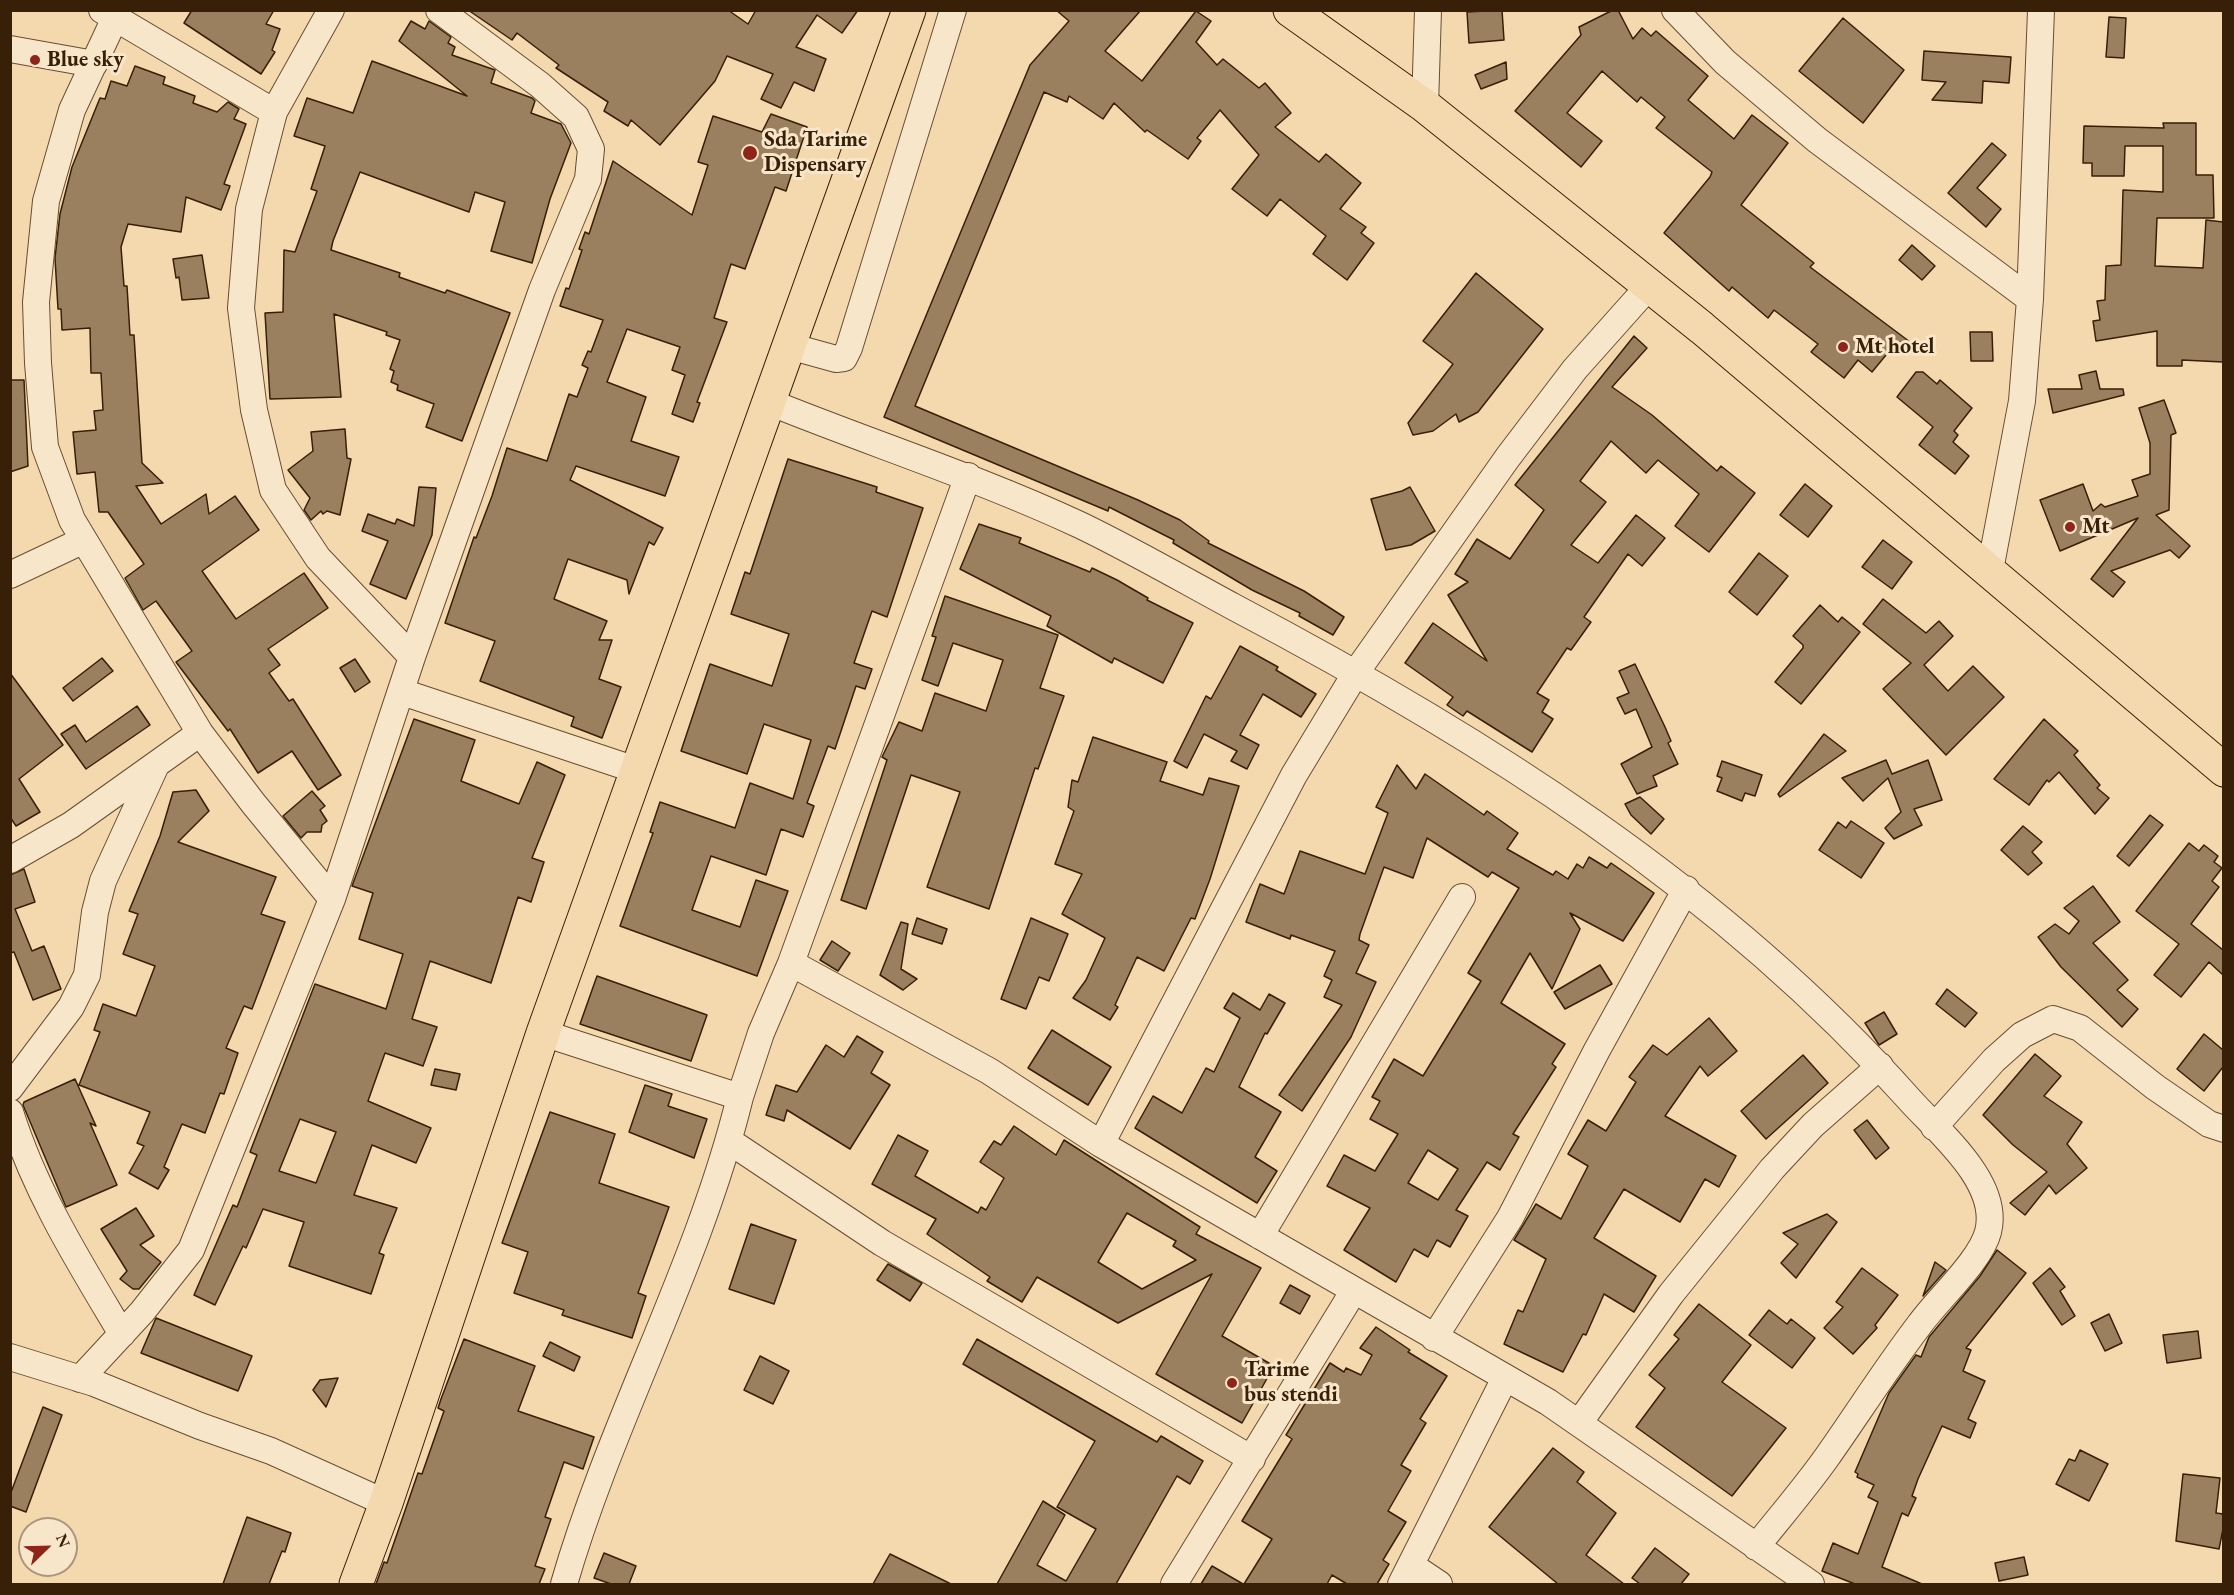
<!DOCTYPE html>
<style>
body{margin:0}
#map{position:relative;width:2234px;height:1595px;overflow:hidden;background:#f4d9ae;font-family:"EB Garamond",serif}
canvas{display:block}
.frame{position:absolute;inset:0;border:12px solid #381f07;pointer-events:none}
.north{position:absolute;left:18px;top:1517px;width:60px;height:60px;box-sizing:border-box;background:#f8e6ca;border:2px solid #ab967c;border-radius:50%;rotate:67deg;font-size:16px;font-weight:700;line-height:24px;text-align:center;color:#381f07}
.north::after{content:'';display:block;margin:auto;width:21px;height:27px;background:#8f2418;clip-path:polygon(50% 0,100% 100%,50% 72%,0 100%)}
</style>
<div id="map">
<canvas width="2234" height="1595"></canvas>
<div class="frame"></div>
<div class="north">N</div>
</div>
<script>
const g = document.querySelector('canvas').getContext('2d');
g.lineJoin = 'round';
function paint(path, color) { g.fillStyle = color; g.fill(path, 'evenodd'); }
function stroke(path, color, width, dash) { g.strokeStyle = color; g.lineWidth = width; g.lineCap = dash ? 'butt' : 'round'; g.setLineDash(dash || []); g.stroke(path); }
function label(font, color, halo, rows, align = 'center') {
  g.font = font + ' "EB Garamond",serif'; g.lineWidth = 6; g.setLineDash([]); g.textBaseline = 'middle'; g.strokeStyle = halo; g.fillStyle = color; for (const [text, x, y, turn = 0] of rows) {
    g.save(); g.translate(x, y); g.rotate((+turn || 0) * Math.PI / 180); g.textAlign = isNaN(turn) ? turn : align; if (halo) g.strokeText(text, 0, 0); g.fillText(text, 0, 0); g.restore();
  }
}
const building = new Path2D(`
 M192,10H274L266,24L280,29L272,50L275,52L261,74L184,23Z
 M468,10H728L748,24L756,10H858L842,33L817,15L796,47L826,59L814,91L794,82L781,108L761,99L773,74L727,56L715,81L660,145L631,120L628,126L604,111L608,102L556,68L559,65L517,33L512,40Z
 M1056,10H1141L1105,51L1142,81L1196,11L1211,21L1196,42L1217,65L1223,59L1259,88L1265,83L1291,113L1275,127L1319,162L1326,154L1361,183L1340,209L1366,227L1361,233L1374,243L1347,280L1313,254L1326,236L1280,199L1267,216L1232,189L1259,155L1220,110L1197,138L1201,141L1188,159L1147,130L1145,132L1114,103L1103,119L1069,96L1067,102L1044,92L915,406L1138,500L1180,520L1209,541L1208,543L1304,591L1344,617L1333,635L1299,616L1300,613L1252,590L1173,543L1174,540L1109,507L1108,511L884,417L1030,65L1069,21Z
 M1502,10L1504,40L1469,43L1467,12Z
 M1613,10H1618L1633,39L1642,28L1651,36L1656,31L1708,76L1688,100L1734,139L1752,115L1788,143L1741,205L1814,263L1810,267L1910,342H1889L1891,349L1872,372L1858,360L1844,378L1811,352L1818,344L1774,310L1768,318L1732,287L1729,291L1664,233L1710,177L1712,172L1656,128L1665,117L1641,97L1637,102L1602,71L1567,113L1602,141L1581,167L1515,111L1581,35L1579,27Z
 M2109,17L2126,18L2124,58L2106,57Z
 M1843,18L1904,70L1863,123L1799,71Z
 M411,21L425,29L429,21L451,37L448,43L455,47L452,55L495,70L491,83L532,98L535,101L531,113L561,124L571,143L550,199L532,263L491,251L505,202L475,192L469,212L360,172L333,241L331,250L400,273L399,277L445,293L447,290L510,313L462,441L426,427L434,404L397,390L398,385L391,382L394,371L390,369L400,340L386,335L387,332L334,314L341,397L270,399L265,313L283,312L284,250L295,252L317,191L311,189L325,146L294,136L307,98L353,113L372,61L467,96L399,41Z
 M1924,51L2011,57L2009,83L1983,81L1982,103L1932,100L1946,82L1922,80Z
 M1506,62L1507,79L1481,89L1475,75Z
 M135,66L165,77L163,84L195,96L193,103L217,112L228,102L239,109L234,119L246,124L224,184L230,186L221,210L186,197L181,232L128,224L121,247L124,286H127L130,335H134L142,463L163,483L136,486L161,524L206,494L209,514L235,496L259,530L202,571L236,619L304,573L328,608L268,649L280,665L269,673L289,701L293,699L341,775L318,790L292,751L258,773L230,729L228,731L176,662L192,651L156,601L143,610L125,578L144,564L108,512H99L95,472L77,474L73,432L96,430L94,411L103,410L101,373H91L90,328L62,330L61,309H58L55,258L60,214L72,167L100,98L105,99L111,81L127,86Z
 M771,114L807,127L786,191L775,187L745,269L731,264L714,318L727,322L697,402L700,403L693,422L672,414L685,375L672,370L680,347L627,329L607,382L646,397L631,441L679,457L665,496L576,466L570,480L663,528L654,545L649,542L629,594L627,580L568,559L554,599L607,621L599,640H612L599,679L621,687L602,738L571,726L574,717L480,681L495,641L445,623L474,537L476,538L492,496L507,448L547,461L569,394L577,397L588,368L582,365L588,351L591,352L603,320L560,306L566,288L569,289L582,250L579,249L585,232L589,234L613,161L692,215L708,165L698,162L713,116L762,132Z
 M2163,123H2196V175H2213L2214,218H2157L2155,266L2203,268L2206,220L2223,222V362L2182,360V366H2157V331L2096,341L2093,321L2100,320L2097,301L2105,300L2106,266L2121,265L2123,190L2163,192V146H2125L2124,176H2092V163H2083L2084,126L2164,128Z
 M1992,143L2006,155L1977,188L2001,209L1986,227L1948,193Z
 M1912,245L1935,266L1922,280L1899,260Z
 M202,255L209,298L182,300L179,277L176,278L173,259Z
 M1476,273L1543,329L1478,412L1459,422L1456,414L1433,431L1413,435L1408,423L1453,364L1423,341Z
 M1970,332H1992L1993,361H1971Z
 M1634,336L1647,348L1612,387L1652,415L1717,471L1721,466L1755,493L1709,552L1675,526L1699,494L1658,460L1646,473L1611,441L1580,481L1606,502L1571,545L1598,563L1636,515L1665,538L1642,566L1628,554L1584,617L1591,622L1571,650L1567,648L1537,693L1549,700L1542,712L1553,719L1532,752L1467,711L1463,716L1447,705L1453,697L1405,663L1433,623L1487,661L1448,595L1468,582L1455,574L1477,539L1510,559L1544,510L1515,485Z
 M2096,371L2100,389H2123L2124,395L2053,413L2048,389H2082L2079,375Z
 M1916,372H1923L1937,384L1940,380L1972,408L1954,431L1958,435L1953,442L1969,456L1955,474L1919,445L1933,427L1897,397Z
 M10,380H24L28,466L10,472Z
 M2164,400L2176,433L2171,435L2169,510L2156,515L2190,546L2179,558L2170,550L2111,571L2125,582L2113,597L2091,579L2138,518L2060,551L2040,500L2083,484L2093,511L2101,504L2105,507L2138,496L2132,480L2150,474V443L2139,408Z
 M345,429L347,458L351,459L340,515L327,511L323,514L321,511L311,520L304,510L310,498L288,470L313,451L311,432Z
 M788,459L877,487L876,492L923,508L887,617L872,611L854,663L872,669L865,689L856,686L835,749L828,746L807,803L814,806L803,837L781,829L766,875L711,856L692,910L740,927L756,880L788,891L757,976L620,926L653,833L650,832L660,802L735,828L750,783L793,799L811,740L764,724L747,774L681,751L710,664L772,686L789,634L731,614L745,572L750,574Z
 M1805,484L1832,506L1808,537L1780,515Z
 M419,487L436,488L432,535L406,599L370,584L388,541L362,531L368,514L395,524L397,519L414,526Z
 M1410,487L1435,531L1411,545L1386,550L1371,499L1402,491Z
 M979,524L1021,538L1019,543L1090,572L1092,568L1117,580L1148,598L1147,600L1193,623L1163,683L1114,658L1112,663L1047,626L1051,616L960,569Z
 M1883,540L1912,562L1892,589L1862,567Z
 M1759,553L1788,576L1757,615L1729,592Z
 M945,596L1058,635L1040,688L1064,696L1038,769L1035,768L989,909L927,887L960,792L911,775L866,909L841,900L887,760L882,757L899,722L922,731L935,693L986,711L1003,660L953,643L938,686L922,680L936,637L932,636Z
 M1883,599L1926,633L1939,621L1953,636L1924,665L1948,691L1973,666L2004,697L1946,755L1883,689L1911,663L1863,624Z
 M1820,605L1838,622L1842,617L1860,632L1801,704L1775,682L1803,648V645L1793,636Z
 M1240,646L1278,667L1276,670L1316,694L1301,717L1263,694L1240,735L1259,745L1247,769L1231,761L1237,751L1204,734L1187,768L1174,761L1206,696L1211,699Z
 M102,658L113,671L73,701L63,688Z
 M355,659L370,682L355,692L340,668Z
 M1635,664L1665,727L1671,741L1668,743L1678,764L1653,776L1657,786L1637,794L1621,764L1652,747L1636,709L1625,714L1617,698L1629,693L1619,671Z
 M10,673L63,745L19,779L40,812L16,826L10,817Z
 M137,706L150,725L86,769L61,734L75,725L86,742Z
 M414,719L475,740L461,781L519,804L537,762L565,775L532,858L544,862L531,902L518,897L491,983L430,961L412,1019L437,1027L423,1066L385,1053L368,1101L431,1128L416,1163L372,1145L354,1195L397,1208L379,1253L384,1255L371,1294L289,1266L304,1222L263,1209L246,1248L243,1246L215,1305L194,1295L233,1205L237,1207L257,1155L250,1152L315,984L386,1009L403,954L359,939L373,893L352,886ZM300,1119L336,1132L316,1183L279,1171Z
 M2044,719L2078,751L2074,755L2100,785L2097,788L2109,798L2095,814L2059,772L2049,782L2047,780L2029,805L1994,779Z
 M1824,734L1846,751L1780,797L1778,794Z
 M1093,737L1167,762L1160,781L1203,795L1209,778L1239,786L1210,879L1195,919L1191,918L1164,971L1137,957L1115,1005L1118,1007L1110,1020L1073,998L1086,980L1105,938L1062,914L1082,874L1055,864L1074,811L1068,807L1072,780L1078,782Z
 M1886,760L1892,774L1928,760L1942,800L1914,809L1922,825L1894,839L1885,828L1901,812L1888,778L1863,801L1842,778Z
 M1722,761L1762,775L1755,796L1745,793L1742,801L1717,791L1722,778L1717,776Z
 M1397,765L1416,789L1425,774L1484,815L1487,811L1518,833L1507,849L1553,875L1556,871L1568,879L1577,864L1583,868L1589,857L1607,868L1611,863L1654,893L1623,941L1570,913L1580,929L1552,989L1530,953L1501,1003L1565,1044L1552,1064L1556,1067L1513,1134L1519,1137L1500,1170L1487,1162L1456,1210L1468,1216L1450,1247L1437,1240L1428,1257L1414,1249L1396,1282L1344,1250L1370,1208L1327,1186L1344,1155L1375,1171L1398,1134L1370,1119L1380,1101L1372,1097L1394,1059L1423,1076L1481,981L1468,973L1519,888L1492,872L1488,877L1427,838L1413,878L1384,867L1360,934L1359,940L1369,945L1356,973L1376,982L1351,1037L1302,1111L1279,1095L1342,1005L1324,997L1332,980L1324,976L1335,951L1291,935L1290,939L1246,922L1260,884L1284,894L1300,851L1365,874L1388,813L1376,807ZM1428,1150L1458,1169L1438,1200L1408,1183Z
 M196,790L209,811L178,842L276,877L261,914L285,922L252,1009L244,1006L226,1048L238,1053L224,1094L220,1093L205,1133L182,1124L164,1167L169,1170L158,1189L129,1173L144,1146L137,1143L150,1112L79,1085L100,1032L94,1030L103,1004L136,1016L155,966L123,954L138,914L129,911L160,836L173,792Z
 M312,791L325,806L320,810L327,821L322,825L321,832H307L301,838L283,816Z
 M1640,797L1664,819L1651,834L1631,815L1625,804Z
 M2150,815L2163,825L2129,866L2117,856Z
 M1851,821L1884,843L1861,878L1819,850L1838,822L1846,828Z
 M2023,826L2042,842L2032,852L2042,863L2028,875L2001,850Z
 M2189,843L2199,851L2204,845L2218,856L2214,862L2222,868L2212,881L2219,887L2191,924L2223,950V975L2209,962L2181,997L2154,975L2179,944L2136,911Z
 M24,869L35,902L15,909L32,951L44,946L61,989L33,1000L14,952L10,953V875Z
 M2093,886L2120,922L2093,943L2128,980L2117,990L2138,1009L2122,1027L2061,967L2038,937L2055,924L2069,934L2079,921L2064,908Z
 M917,918L947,929L942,944L912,934Z
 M1031,918L1068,934L1049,981L1039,977L1026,1009L1001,999Z
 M901,922L908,924L901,969L917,979L903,990L880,975Z
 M832,941L850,953L838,971L820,960Z
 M1600,965L1612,984L1565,1009L1554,992Z
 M597,976L707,1015L691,1061L580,1024Z
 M1947,989L1977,1013L1965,1027L1936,1004Z
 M1233,993L1260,1010L1269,994L1285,1003L1267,1034L1265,1033L1239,1087L1281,1112L1255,1157L1277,1171L1257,1203L1135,1128L1153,1096L1182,1113L1206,1068L1214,1072L1240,1018L1224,1008Z
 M1884,1012L1897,1034L1879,1045L1865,1023Z
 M1709,1018L1737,1051L1708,1076L1700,1066L1665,1116L1736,1156L1719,1187L1705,1179L1680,1222L1624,1189L1594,1238L1656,1276L1634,1312L1604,1294L1586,1335L1583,1334L1563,1372L1504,1344L1518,1310L1523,1312L1546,1259L1514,1240L1536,1204L1561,1219L1588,1166L1568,1154L1588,1120L1606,1131L1636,1082L1629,1077L1653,1045L1667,1055Z
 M1052,1030L1111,1067L1088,1105L1028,1068Z
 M2204,1034L2223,1050V1067L2204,1091L2177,1069Z
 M857,1036L883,1052L871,1073L890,1085L850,1149L787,1110L784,1121L766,1115L776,1085L797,1092L826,1045L844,1057Z
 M2035,1054L2061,1076L2044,1096L2082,1122L2067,1144L2087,1168L2056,1194L2049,1185L2025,1215L2010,1203L2047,1172L2013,1145L1983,1115Z
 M1803,1055L1828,1083L1766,1139L1741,1111Z
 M435,1069L460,1074L456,1090L431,1085Z
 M75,1079L96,1126L90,1123L117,1185L66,1207L23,1105L24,1102Z
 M645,1085L672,1094L668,1106L707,1119L694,1158L629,1132Z
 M550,1112L615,1134L599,1183L669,1207L638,1293L646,1296L632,1338L562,1315L564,1310L514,1293L528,1252L502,1243Z
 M1867,1120L1889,1148L1876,1159L1854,1130Z
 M1014,1126L1056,1155L1064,1140L1200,1227L1196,1234L1261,1268L1222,1336L1274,1366L1242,1423L1156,1374L1212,1274L1118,1323L1037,1277L1022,1302L987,1281L990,1277L927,1234L936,1219L872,1184L898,1135L928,1151L915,1176L978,1213L981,1207L986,1210L1004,1178L980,1162L994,1141L1001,1145ZM1127,1213L1176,1241L1173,1246L1196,1260L1142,1289L1098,1262Z
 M136,1208L154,1236L140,1245L161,1262L139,1289H133L120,1279L127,1271L101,1229Z
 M1827,1214L1837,1222L1796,1278L1781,1263L1798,1244L1783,1233Z
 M751,1224L796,1240L774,1304L729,1289Z
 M1997,1250L2026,1273L1966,1348L1971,1350L1963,1371L1985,1381L1968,1419L1976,1423L1970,1438L1942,1426L1918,1479L1912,1496L1916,1498L1908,1516L1902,1513L1882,1567L1922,1584H1855L1822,1571L1833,1543L1858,1554L1878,1502L1868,1497L1874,1485L1857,1477L1858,1474L1855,1472L1889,1393L1916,1355L1921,1357L1929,1337L1980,1276Z
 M1935,1262L1946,1270L1923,1296Z
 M888,1264L922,1283L910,1301L877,1280Z
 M1862,1268L1898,1295L1875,1325L1877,1328L1853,1354L1824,1328L1843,1307L1836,1302Z
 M2050,1268L2065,1287L2060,1291L2075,1316L2062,1325L2033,1283Z
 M1290,1285L1310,1296L1300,1314L1280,1303Z
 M1699,1304L1751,1345L1722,1382L1786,1428L1732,1496L1636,1427L1665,1388L1649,1375L1679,1339L1674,1335Z
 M1769,1310L1787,1324L1791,1319L1815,1338L1792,1368L1749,1335Z
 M2109,1314L2122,1343L2105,1351L2091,1323Z
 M156,1318L252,1356L238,1391L141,1353Z
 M1376,1327L1410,1350L1408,1352L1447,1376L1420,1419L1426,1423L1401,1465L1411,1471L1388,1511L1406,1522L1383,1560L1389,1564L1377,1584H1347L1332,1575L1327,1584H1244L1272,1539L1242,1521L1292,1439L1286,1435L1330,1363L1344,1372L1346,1368L1361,1375L1372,1355L1360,1348Z
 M2198,1331L2201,1358L2167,1363L2163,1335Z
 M464,1339L535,1366L518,1411L594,1437L583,1469L564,1462L545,1517L551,1519L535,1566L545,1569L539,1584H376L384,1562L387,1563L418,1473L422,1474L444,1411L438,1408L441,1399Z
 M977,1339L1157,1442L1161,1436L1203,1461L1190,1484L1177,1476L1116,1584H997L1043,1501L1065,1515L1037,1565L1066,1581L1096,1529L1057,1507L1095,1441L963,1364Z
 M550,1342L580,1357L574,1371L543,1356Z
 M760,1356L789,1371L773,1404L744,1390Z
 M338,1378L326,1407L313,1390L320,1380Z
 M43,1407L62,1415L26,1512L10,1506V1495Z
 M1553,1448L1584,1472L1577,1482L1616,1513L1586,1555L1624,1584H1558L1489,1527Z
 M2080,1450L2108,1464L2089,1501L2056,1484L2069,1459L2075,1461Z
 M2183,1474L2220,1478L2216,1513L2223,1514V1529L2219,1549L2176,1541Z
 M247,1517L291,1533L285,1552L282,1551L269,1584H223Z
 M1655,1548L1689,1574L1681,1584H1640L1632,1578Z
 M604,1553L636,1566L629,1584H611L594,1578Z
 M890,1554L951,1584H873Z
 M2024,1557L2028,1575L1999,1581L1995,1563Z
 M1212,1566L1243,1584H1201Z`);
const minor = new Path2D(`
 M102,10L274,112
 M331,10L274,112L249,209L241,308L254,410L273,490L318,558L412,657
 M1675,10L1725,62L1817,140L2030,299
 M115,18L72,110L46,201L36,302L38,363L45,447L72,520L200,733L253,803L332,899
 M10,49L94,64
 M1425,106L1428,10
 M789,346L836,359L844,358L849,348L953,10
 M769,402C873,444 979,478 1080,525C1132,550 1182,579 1232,606C1479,736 1721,888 1908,1098C1938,1132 2001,1182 1988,1232C1981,1260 1938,1299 1920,1324C1887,1367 1858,1413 1827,1457C1805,1488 1780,1517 1756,1547
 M1990,570L2022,401L2030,299L2041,10
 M10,575L84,540
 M402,692L639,771
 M10,860L71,825L200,733
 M791,963L968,476
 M543,1033L740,1097L761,1033L791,963L989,1071L1101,1144L1548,1402L1811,1584
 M10,1088L71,1007L87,975L95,912L103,881L156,765
 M10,1112C35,1192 79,1262 122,1334
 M1934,1127L1994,1060L2022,1035L2053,1019L2080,1028L2155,1087L2209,1124L2224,1129
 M729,1141L882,1243L1252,1459
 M1101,1144L1294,775L1357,671L1508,457L1575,369L1649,286
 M1260,1236L1462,897
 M1434,1338L1510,1218L1597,1050L1686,889
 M10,1357L94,1383L200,1426L271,1451L386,1503
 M80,1379L142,1312L191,1250L332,899L412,657L542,290L588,179L591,149L576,117L540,85L439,10
 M1579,1423L1671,1294L1772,1169L1813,1125L1880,1066
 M1412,1566L1439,1584
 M564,1584C612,1418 699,1265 740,1097
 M1174,1584L1353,1292
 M1401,1584L1505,1378`);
const major = new Path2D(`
 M1290,10L1425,106L1702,328L2224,770
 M356,1584L386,1503L543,1033L909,10`);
const markers = [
 [35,60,6,"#8f2418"],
 [750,153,8,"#8f2418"],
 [1843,347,6,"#8f2418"],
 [2070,527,6,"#8f2418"],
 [1232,1383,6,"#8f2418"]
];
const poiNames = [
 ["Blue sky",47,60],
 ["Sda Tarime",764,140],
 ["Dispensary",764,165],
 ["Mt hotel",1855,347],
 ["Mt",2082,527],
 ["Tarime",1244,1370],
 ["bus stendi",1244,1395]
];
paint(building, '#9a805e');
stroke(building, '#381f07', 1.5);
stroke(minor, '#674e31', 28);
stroke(major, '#381f07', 35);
stroke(minor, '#f8e6ca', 26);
stroke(major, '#f4d9ae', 33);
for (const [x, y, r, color] of markers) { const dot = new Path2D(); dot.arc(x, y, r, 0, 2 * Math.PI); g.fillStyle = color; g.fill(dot); stroke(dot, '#f8e6ca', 2); }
label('bold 22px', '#381f07', '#f8e6ca', poiNames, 'left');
</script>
